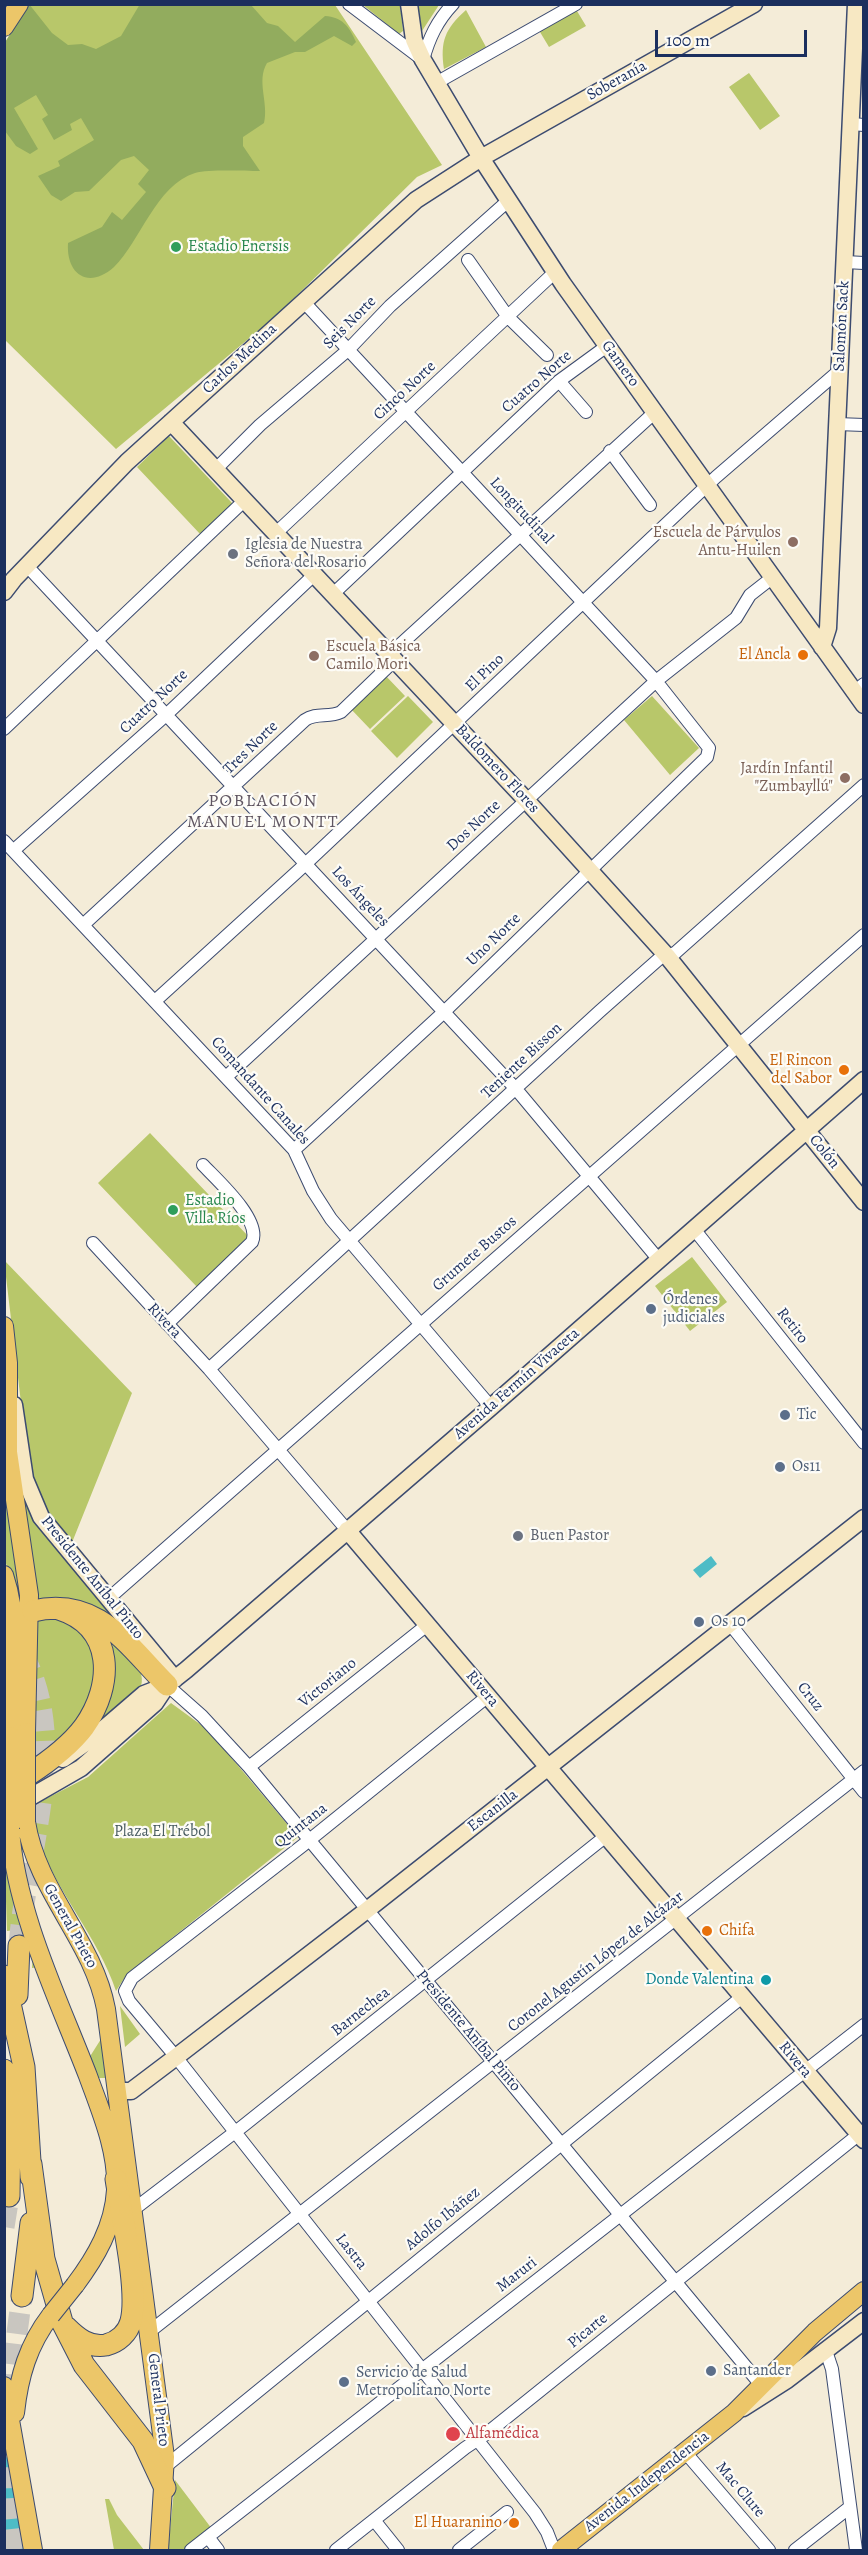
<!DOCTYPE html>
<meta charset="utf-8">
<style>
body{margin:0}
#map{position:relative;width:868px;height:2555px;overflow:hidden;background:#f4ecd8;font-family:Alegreya,serif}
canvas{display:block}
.frame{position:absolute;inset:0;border:6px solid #1b2f5e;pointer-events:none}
.scale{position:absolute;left:655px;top:30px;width:152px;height:27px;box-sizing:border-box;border:3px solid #1b2f5e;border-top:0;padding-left:8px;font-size:18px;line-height:21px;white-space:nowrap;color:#1b2f5e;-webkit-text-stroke:4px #fdfcf7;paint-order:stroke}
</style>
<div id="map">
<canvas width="868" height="2555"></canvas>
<div class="frame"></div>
<div class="scale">100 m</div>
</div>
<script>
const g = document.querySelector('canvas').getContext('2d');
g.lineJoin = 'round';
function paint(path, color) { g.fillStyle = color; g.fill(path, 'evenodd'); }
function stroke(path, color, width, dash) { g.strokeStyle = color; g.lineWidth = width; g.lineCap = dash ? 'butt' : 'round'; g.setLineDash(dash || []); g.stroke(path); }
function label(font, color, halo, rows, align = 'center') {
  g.font = font + ' Alegreya,serif'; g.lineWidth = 4.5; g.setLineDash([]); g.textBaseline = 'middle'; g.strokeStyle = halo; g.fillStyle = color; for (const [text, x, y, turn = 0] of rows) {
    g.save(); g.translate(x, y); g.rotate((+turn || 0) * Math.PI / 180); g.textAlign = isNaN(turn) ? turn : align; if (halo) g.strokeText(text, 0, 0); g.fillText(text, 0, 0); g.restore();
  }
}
const green = new Path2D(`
 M29,5H335L442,165L417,177L276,316L116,449L5,340L4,44Z
 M363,5H400L403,31L399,34Z
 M418,5H439L422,31Z
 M574,6L586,26L549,47L537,27Z
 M466,10L486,47L444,69C440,41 445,29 466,10Z
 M749,73L780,116L760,130L729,87Z
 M169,436L233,504L201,535L137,467Z
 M385,675L405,696L370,729L350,708Z
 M408,696L433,722L397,758L371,731Z
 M652,696L699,748L670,775L624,720Z
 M150,1133L249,1237L197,1287L98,1183Z
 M692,1257L727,1302L690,1331L655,1286Z
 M4,1260L132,1393L71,1545L45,1509L29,1470Z
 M4,1476L23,1621L5,1560Z
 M22,1479L161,1671C124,1633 93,1584 33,1601Z
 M53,1611L99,1649L87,1713L49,1751L32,1759V1614Z
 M104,1630C117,1643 148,1666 141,1686L84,1737Z
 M171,1703L208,1730L298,1837L127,1974L116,1991C98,1936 56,1893 38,1838C35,1828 34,1817 32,1806L88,1777Z
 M4,1842L40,1967L32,1968C34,1950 29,1941 16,1930L7,1931Z
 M120,2006L140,2034L125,2047Z
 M101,2039L108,2078H98L89,2058Z
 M175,2480L212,2529L184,2550H168Z
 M105,2499H109L117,2515L144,2550H114Z`);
const forest = new Path2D(`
 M29,4L52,33L68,45L82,44L96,49L121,36L140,4L251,5L267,23L278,26L295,42L325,16C342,17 349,26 356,42L352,46L334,36L305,52H295L267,63C256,81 269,103 264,123L243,137V146L260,171C244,171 209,169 195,173C156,185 140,242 114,267C88,290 66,274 68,243L102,227L112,212L122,220L146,192L138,184L149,170L134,156L121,160L89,191L75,192L61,201L51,195L38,176L60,166L58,161L94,140L81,118L70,124L72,130L54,140L42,119L48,115L36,95L14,108L38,149L30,154L16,146L5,131L4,44Z`);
const water = new Path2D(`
 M711,1556L717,1564L700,1578L693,1570Z
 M5,2434L23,2550H5Z`);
const highwayTunnel = new Path2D(`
 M19,1946C26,1850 70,1747 24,1656
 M4,2227L9,2196
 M13,2550C0,2465 10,2381 22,2296`);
const street = new Path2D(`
 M349,4L423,60C429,38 437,21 453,4
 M436,83L576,4
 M851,124L864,125
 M468,260L508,317L547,355
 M845,262L864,263
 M559,381L586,412
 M837,424L864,425
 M610,451L650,505
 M216,469L260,425L348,350L390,306L509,200
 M276,533L555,272
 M27,566L516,1089L659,1260
 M333,594L559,381L607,346
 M390,654L655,412
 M854,692L864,684
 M4,729L245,500
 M4,841L294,1150L313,1191L331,1219L491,1407
 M14,850L166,715L315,574
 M83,925L305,720C316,712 329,718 341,712L395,660
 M155,1001L299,870L716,477L840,370
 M226,1077L656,681L736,618L750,595L773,577
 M294,1150L444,1012L707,757L709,748L656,681L303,301
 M694,1229L864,1443
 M93,1243L209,1369L347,1530
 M167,1324L252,1242C262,1220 217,1180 203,1165
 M209,1369L600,1011L660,958L675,953L864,785
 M108,1599L864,935
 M730,1624L864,1792
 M167,1685L202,1716L249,1767L761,2385
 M488,1696L302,1846L132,1978L125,1991L129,2001L176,2057L535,2513L547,2532L554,2550
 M249,1767L427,1625
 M133,2210L243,2126L606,1836
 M149,2332L864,1771
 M826,2351L832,2369L856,2550
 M685,2452L769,2550
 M166,2466L742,1997
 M374,2520L398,2550
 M208,2537L218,2550
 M191,2550L864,2025
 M336,2550L465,2448L486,2434L858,2135
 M459,2550L507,2512
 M795,2550L850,2507`);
const secondary = new Path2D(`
 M409,4L414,40L423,60L481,158L563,284L864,705
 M171,422L526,800L667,956L864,1202
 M4,592L14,579L127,462L416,200L481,158L754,4
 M822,647L828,628L856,4
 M14,1405L25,1479L41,1517L175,1679
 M347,1530L864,2140
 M63,1759L94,1737L144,1694L167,1685L186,1670L491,1407L864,1080
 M15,1806L81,1768L155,1703L167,1685
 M117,2091H131L176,2057L367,1910L864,1518
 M743,2408L787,2380L864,2321`);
const primary = new Path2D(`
 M4,27L19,4
 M4,1326L8,1363V1452L29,1595L26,1732
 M4,1575C21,1626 13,1684 10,1736
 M26,1822C37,1892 93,1940 106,2009L165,2457L159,2550
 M10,1829C16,1913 58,1998 88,2076C101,2112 118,2151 116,2190C114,2226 96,2257 75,2285
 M4,2386L33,2550
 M15,2413C19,2376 28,2345 51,2315
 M561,2550L734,2413L815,2332L864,2291`);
const highway = new Path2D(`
 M33,1611C98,1596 127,1645 167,1685
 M28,1775C48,1762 69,1747 84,1727C114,1685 115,1627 59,1609
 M4,1976L24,2067L31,2177
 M17,1995L19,1946
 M4,2070L10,2127L9,2196
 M31,2164L44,2259L62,2322L84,2365L143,2441L165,2488
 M22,2296L31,2223
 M66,2327C77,2338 89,2348 106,2345C118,2342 128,2333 131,2321C139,2290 121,2213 116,2179`);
const primaryBridge = new Path2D(`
 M26,1822V1732
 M10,1829V1736
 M51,2315L75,2285`);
const markers = [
 [176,247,6,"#2e9e5b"],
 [793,542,6,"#8d6e63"],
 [233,554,6,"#6b7280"],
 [803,655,6,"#e8710a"],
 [314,656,6,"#8d6e63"],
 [845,778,6,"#8d6e63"],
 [844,1070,6,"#e8710a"],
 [173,1210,6,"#2e9e5b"],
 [651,1309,6,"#5c6f8a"],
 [785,1415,6,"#5c6f8a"],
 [780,1467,6,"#5c6f8a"],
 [518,1536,6,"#6b7280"],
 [699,1622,6,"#5c6f8a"],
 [707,1931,6,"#e8710a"],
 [766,1980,6,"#0f9aa8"],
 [711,2371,6,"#5c6f8a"],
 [344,2382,6,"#5c6f8a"],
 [453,2434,8,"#e0444e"],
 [514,2523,6,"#e8710a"]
];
const streetNames = [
 ["Soberanía",617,81,-29],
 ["Seis Norte",350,323,-45],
 ["Salomón Sack",842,326,-87],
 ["Carlos Medina",240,359,-43],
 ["Gamero",620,364,54],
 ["Cuatro Norte",537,382,-41],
 ["Cinco Norte",405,391,-43],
 ["Longitudinal",521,511,47],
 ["El Pino",485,673,-44],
 ["Cuatro Norte",154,702,-43],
 ["Tres Norte",251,748,-44],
 ["Baldomero Flores",497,769,47],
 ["Dos Norte",474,826,-43],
 ["Los Ángeles",360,897,47],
 ["Uno Norte",494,940,-44],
 ["Teniente Bisson",522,1061,-43],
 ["Comandante Canales",260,1091,48],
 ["Colón",824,1152,51],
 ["Grumete Bustos",475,1254,-41],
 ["Rivera",164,1321,47],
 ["Retiro",792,1326,52],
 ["Avenida Fermín Vivaceta",517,1384,-41],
 ["Presidente Aníbal Pinto",92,1578,51],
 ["Victoriano",328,1683,-39],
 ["Rivera",482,1689,50],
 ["Cruz",810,1697,51],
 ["Escanilla",493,1811,-38],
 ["Quintana",301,1826,-38],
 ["General Prieto",70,1926,61],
 ["Coronel Agustín López de Alcázar",596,1962,-38],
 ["Barnechea",361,2012,-38],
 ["Presidente Aníbal Pinto",468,2031,50],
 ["Rivera",795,2060,50],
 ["Adolfo Ibáñez",443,2219,-39],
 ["Lastra",351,2252,52],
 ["Maruri",517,2275,-38],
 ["Picarte",588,2331,-39],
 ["General Prieto",158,2400,83],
 ["Avenida Independencia",647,2482,-38],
 ["Mac Clure",740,2490,50]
];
const leisureNames = [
 ["Estadio Enersis",188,247],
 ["Estadio",185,1201],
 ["Villa Ríos",185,1219]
];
const educationNames = [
 ["Escuela de Párvulos",781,533],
 ["Antu-Huilen",781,551],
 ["Escuela Básica",326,647,"left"],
 ["Camilo Mori",326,665,"left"],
 ["Jardín Infantil",833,769],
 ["\"Zumbayllú\"",833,787]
];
const worshipNames = [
 ["Iglesia de Nuestra",245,545],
 ["Señora del Rosario",245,563],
 ["Buen Pastor",530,1536]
];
const foodNames = [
 ["El Ancla",791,655],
 ["El Rincon",832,1061],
 ["del Sabor",832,1079],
 ["Chifa",719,1931,"left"],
 ["El Huaranino",502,2523]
];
const serviceNames = [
 ["Órdenes",663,1300],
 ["judiciales",663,1318],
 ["Tic",797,1415],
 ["Os11",792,1467],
 ["Os 10",711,1622],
 ["Santander",723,2371],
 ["Servicio de Salud",356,2373],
 ["Metropolitano Norte",356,2391]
];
const parkNames = [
 ["Plaza El Trébol",162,1832]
];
const cultureNames = [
 ["Donde Valentina",754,1980]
];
const healthNames = [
 ["Alfamédica",466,2434]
];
const neighbourhoodNames = [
 ["POBLACIÓN",263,802],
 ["MANUEL MONTT",263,823]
];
paint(green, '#b8c76a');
paint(forest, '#92ac5e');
paint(water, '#4ebcc6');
stroke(highwayTunnel, '#c9c6c0', 21, [21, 10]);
stroke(street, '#3c4b70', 14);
stroke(secondary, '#3c4b70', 19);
stroke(primary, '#3c4b70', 20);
stroke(highway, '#3c4b70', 23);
stroke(street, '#fff', 12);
stroke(secondary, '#f7e8c3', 16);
stroke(primary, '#ecc669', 18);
stroke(highway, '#ecc669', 21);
stroke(primaryBridge, '#3c4b70', 20, []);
stroke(primaryBridge, '#ecc669', 18);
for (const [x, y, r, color] of markers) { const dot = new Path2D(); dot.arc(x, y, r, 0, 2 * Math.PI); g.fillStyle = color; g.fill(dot); stroke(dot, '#fdfcf7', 2); }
label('16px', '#1b2f5e', '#fdfcf7', streetNames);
label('16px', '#27864d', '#fdfcf7', leisureNames, 'left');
label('16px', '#785e54', '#fdfcf7', educationNames, 'right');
label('16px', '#5b616d', '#fdfcf7', worshipNames, 'left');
label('16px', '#c56008', '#fdfcf7', foodNames, 'right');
label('16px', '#4e5e75', '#fdfcf7', serviceNames, 'left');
label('16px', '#4a5d62', '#fdfcf7', parkNames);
label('16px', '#0d838f', '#fdfcf7', cultureNames, 'right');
label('16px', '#be3a42', '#fdfcf7', healthNames, 'left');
g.letterSpacing = '1.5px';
label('18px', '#5f5561', '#fdfcf7', neighbourhoodNames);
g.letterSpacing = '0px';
</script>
